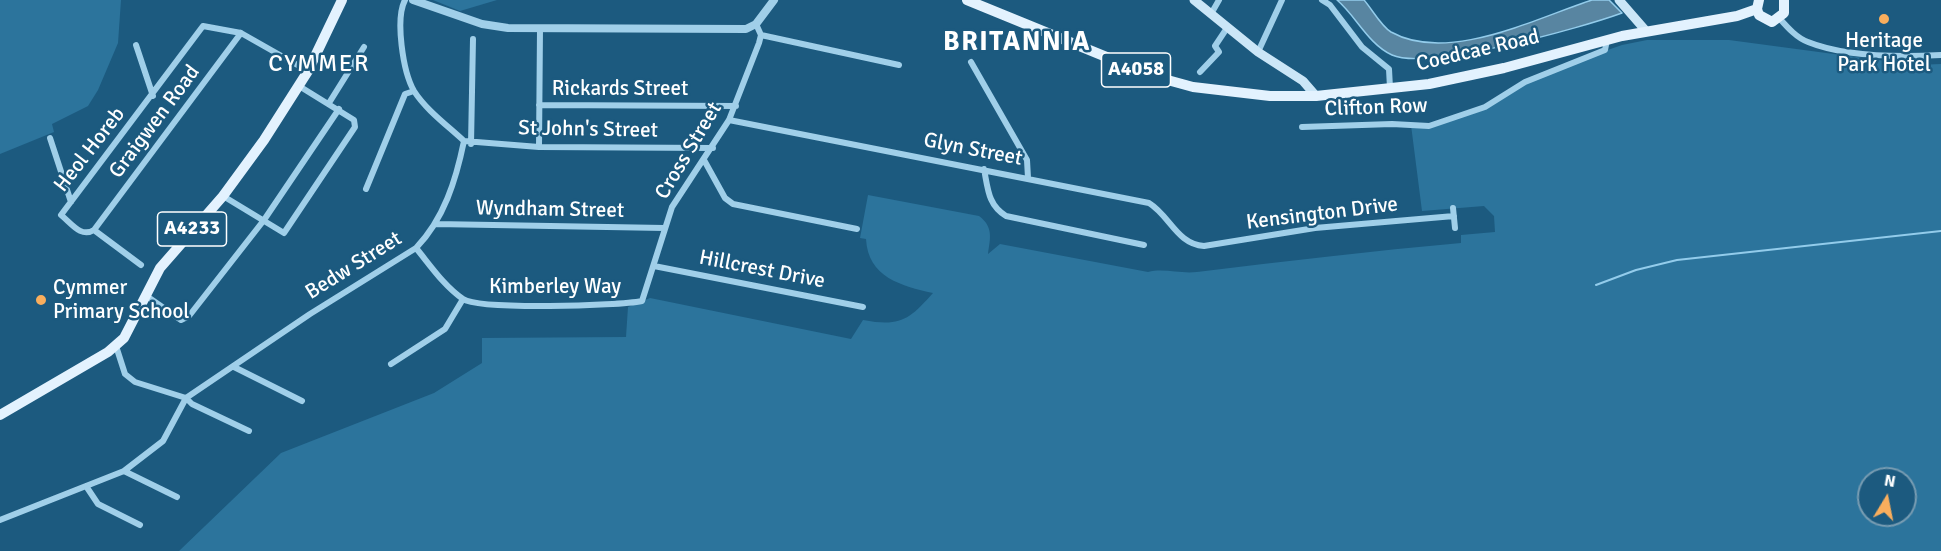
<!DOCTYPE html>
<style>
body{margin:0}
#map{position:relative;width:1941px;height:551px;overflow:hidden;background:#1c5a7f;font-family:Signika,sans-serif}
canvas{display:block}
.north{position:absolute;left:1857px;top:467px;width:60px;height:60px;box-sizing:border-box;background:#1c5a7f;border:2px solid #779cb2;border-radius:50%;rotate:10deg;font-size:16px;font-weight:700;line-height:24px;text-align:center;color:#fff}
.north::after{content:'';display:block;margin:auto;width:21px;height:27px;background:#f9ae5d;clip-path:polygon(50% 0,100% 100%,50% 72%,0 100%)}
</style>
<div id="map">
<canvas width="1941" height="551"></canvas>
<div class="north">N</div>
</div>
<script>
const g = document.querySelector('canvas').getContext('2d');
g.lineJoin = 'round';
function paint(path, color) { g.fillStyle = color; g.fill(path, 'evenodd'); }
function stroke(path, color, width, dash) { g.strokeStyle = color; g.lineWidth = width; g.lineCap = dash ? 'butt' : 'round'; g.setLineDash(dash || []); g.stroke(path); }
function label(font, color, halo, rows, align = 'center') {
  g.font = font + ' Signika,sans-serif'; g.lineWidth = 5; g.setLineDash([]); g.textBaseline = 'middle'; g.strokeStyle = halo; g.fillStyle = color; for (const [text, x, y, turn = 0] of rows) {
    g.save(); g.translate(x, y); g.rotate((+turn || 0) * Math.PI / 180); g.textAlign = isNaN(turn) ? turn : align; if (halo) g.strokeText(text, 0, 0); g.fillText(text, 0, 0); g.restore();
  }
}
const green = new Path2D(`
 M0,0H121L118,43L98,90L88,106L52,124L54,132L0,154Z
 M433,0H497L460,11Z
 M1647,40H1729L1916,65L1941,64V551H179L281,453L434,393L482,363V338L626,337L628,307L650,298L851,339L863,320C900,327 909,320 933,293C901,286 868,277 866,239L860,238L868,195L979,216C994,227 990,239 988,254L1000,244L1148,272C1164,268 1180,274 1197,272C1285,261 1373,251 1461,243V235L1495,232L1494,216L1484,206L1422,211L1411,125L1420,127L1485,107L1525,82L1576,61L1622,45ZM1869,479H1905V515H1869Z`);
const water = new Path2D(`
 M1337,0H1364C1372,9 1381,26 1391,32C1448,64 1536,18 1592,0H1609L1622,13C1581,28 1427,71 1392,55C1368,44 1356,16 1337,0Z`);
const stream = new Path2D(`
 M1596,285L1636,270L1677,260L1941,231`);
const minor = new Path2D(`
 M1322,0L1330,5L1362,47L1389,69L1390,88
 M1211,14L1219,0
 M1780,19C1788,28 1797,38 1808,42C1845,57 1902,57 1941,55
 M241,33L94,230C81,238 72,224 61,215L203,26L241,33L308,71
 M761,35L899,65
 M136,45L153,96
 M1258,52L1282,0
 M971,62L1027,160L1028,178
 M1200,72L1219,52L1215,46L1227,28
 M329,103L364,47
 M539,105L736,106
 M729,120L1149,203C1170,216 1177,244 1204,246L1315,228L1454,216
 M1302,127L1392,124L1429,126L1485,107L1525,82L1605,50L1607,40
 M50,138L71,202
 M464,141L539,147L713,148
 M471,144L473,39
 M539,147L540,29
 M704,160L725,198L733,204L857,229
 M984,169C988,189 988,205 1006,216L1144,245
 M366,189L405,94L414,91
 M223,196L284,233L355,127L354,120L299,86
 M1453,208L1455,228
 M436,224L664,228
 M94,230L141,265
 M416,248C430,265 444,286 463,299C479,310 618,306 642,301L672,207L729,120L759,43L761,35L756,24
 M654,266L863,307
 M145,295L181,320L189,316L264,220L339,109
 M116,346L125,374L135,382L186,398L310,314L416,248C444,219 456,180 464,141C448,126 426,110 414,91C403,72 395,19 405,0
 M391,364L445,329L463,299
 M234,367L302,401
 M124,471L177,497
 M86,486L98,504L140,525
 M0,520L124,471L163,441L186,398L192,404L249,431`);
const tertiary = new Path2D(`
 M413,0L482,24L508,28L746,29L756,24L774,0`);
const secondary = new Path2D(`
 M1194,0L1258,52L1303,81L1316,96
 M1619,0L1646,31`);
const primary = new Path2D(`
 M967,0L1153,76L1193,87L1270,96H1316L1429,84L1504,68L1622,36L1737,16L1757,9
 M1759,0L1757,9L1759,15L1772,22L1784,13V0
 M0,415L108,352L124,338L160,268L223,196L264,140L308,71L342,0`);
const markers = [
 [1884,19,6,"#f9ae5d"],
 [41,300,6,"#f9ae5d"]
];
const shields = [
 [1136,70,69],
 [192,229,69]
];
const shieldNames = [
 ["A4058",1136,70],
 ["A4233",192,229]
];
const poiNames = [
 ["Heritage",1884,41],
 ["Park Hotel",1884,65],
 ["Cymmer",53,288,"left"],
 ["Primary School",53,312,"left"]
];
const streetNames = [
 ["Coedcae Road",1478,51,-13],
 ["Rickards Street",620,89],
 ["Clifton Row",1376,108,-2],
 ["Graigwen Road",155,122,-53],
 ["St John's Street",588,130,1],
 ["Heol Horeb",90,150,-52],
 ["Glyn Street",973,150,11],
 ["Cross Street",689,151,-59],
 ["Wyndham Street",550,210,1],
 ["Kensington Drive",1322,214,-7],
 ["Bedw Street",354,266,-32],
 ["Hillcrest Drive",762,270,11],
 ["Kimberley Way",555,287]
];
const quarterNames = [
 ["CYMMER",319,65]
];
const districtNames = [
 ["BRITANNIA",1017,43]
];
paint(green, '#2c749c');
paint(water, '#5885a1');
stroke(water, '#93cceb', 1.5);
stroke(stream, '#93cceb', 2);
stroke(minor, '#a0cfe9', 6);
stroke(tertiary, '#a0cfe9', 8);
stroke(secondary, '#cbe6f7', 9);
stroke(primary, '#e3f2fe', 10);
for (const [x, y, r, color] of markers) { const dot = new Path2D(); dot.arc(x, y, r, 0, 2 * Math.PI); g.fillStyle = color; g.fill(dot); stroke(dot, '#1c5a7f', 2); }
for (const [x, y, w] of shields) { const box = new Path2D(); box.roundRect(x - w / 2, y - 17, w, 34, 4.5); g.fillStyle = '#1c5a7f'; g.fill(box); stroke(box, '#fff', 1.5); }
label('bold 20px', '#fff', null, shieldNames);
label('21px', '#fff', '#1c5a7f', poiNames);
label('21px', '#fff', '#1c5a7f', streetNames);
g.letterSpacing = '1.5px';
label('24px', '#fff', '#1c5a7f', quarterNames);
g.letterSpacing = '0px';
g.letterSpacing = '1.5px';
label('bold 27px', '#fff', '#1c5a7f', districtNames);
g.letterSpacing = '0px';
</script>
